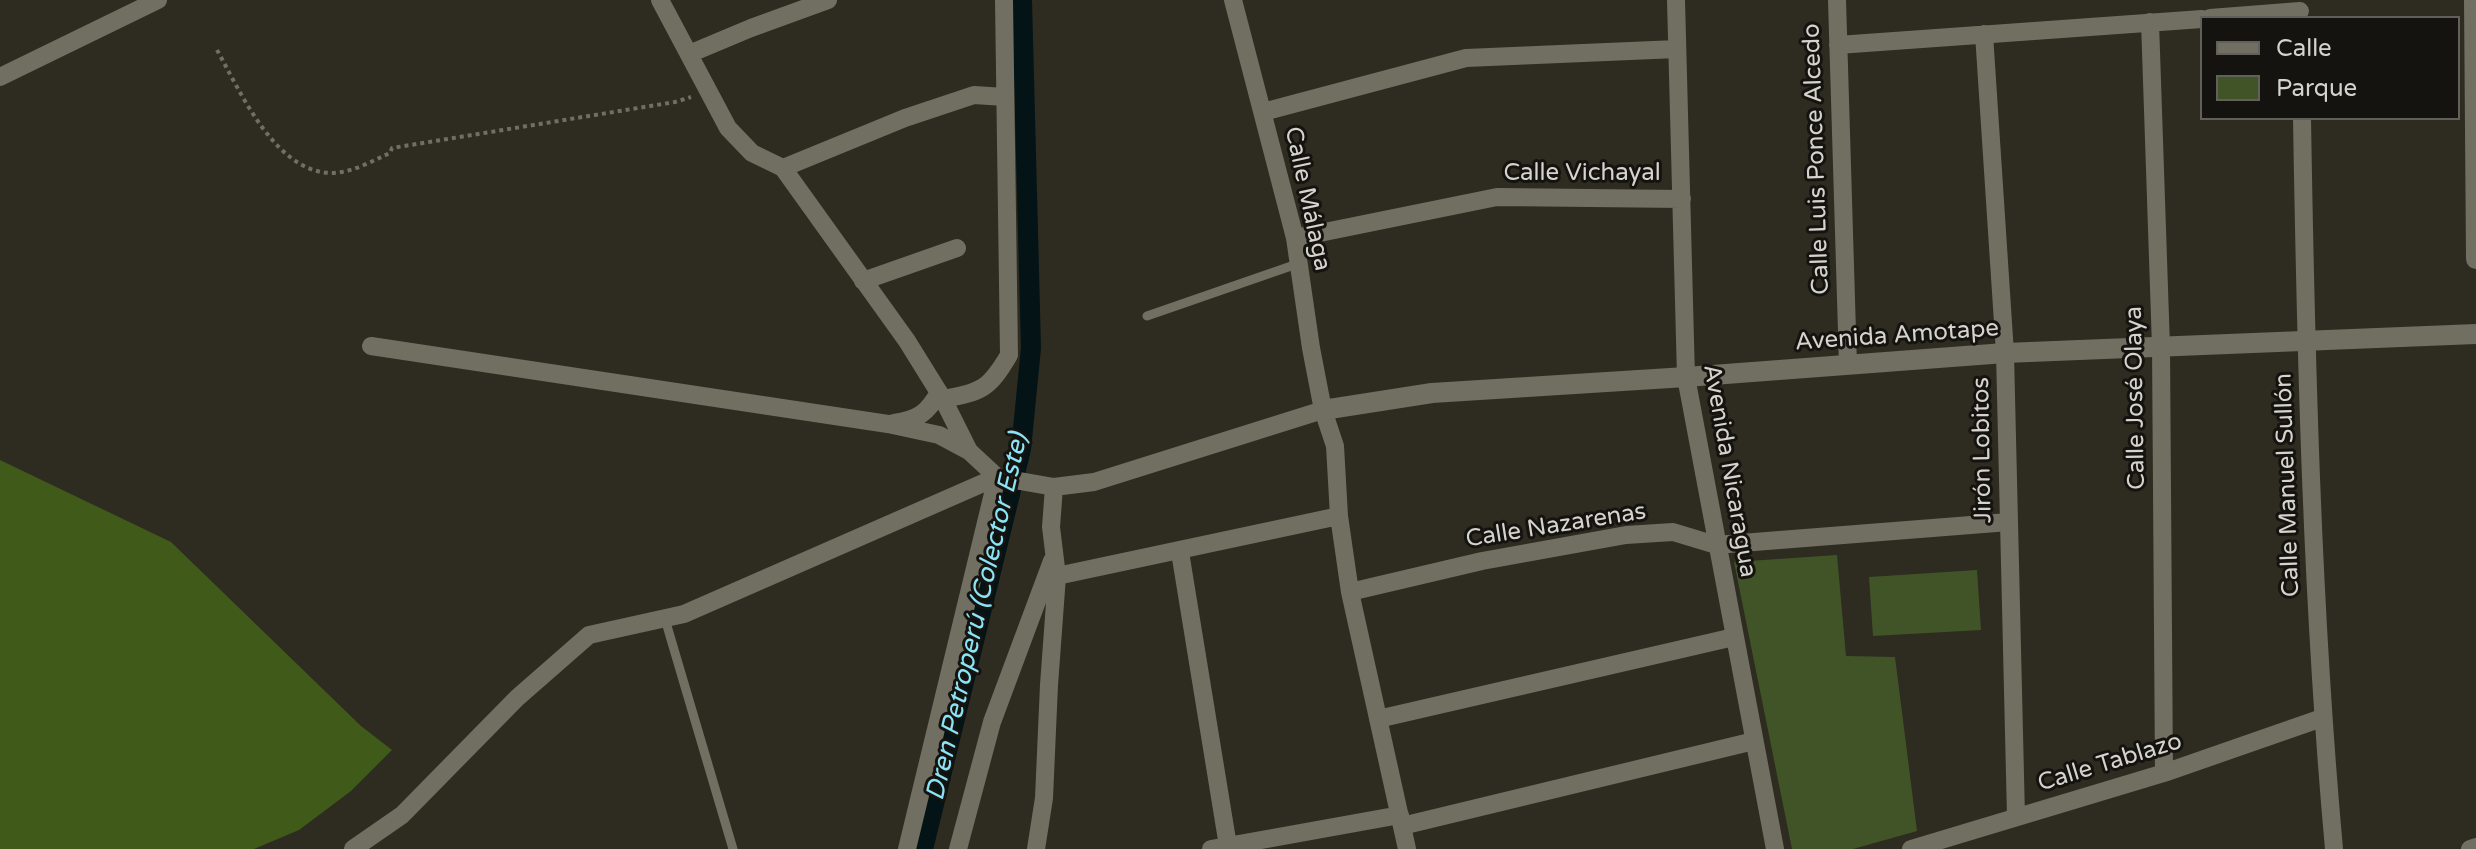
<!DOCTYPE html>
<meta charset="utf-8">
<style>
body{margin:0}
#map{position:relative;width:2476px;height:849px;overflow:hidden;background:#2e2b21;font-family:"Varela Round",sans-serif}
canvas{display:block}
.legend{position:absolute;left:2200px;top:16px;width:260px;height:104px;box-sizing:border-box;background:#15130f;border:2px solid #62605b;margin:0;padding:10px 14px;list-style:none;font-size:24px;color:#d5d3cd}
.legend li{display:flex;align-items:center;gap:16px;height:40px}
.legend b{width:40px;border:2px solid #62605b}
</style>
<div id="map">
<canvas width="2476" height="849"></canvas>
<ul class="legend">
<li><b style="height:10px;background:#716e62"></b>Calle</li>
<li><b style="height:22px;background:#415427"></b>Parque</li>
</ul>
</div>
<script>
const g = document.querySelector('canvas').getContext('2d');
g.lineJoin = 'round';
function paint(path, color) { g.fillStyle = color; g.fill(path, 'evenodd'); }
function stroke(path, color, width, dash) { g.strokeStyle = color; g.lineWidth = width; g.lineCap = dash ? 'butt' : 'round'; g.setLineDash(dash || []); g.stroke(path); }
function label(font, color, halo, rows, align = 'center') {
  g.font = font + ' "Varela Round",sans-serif'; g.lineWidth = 6; g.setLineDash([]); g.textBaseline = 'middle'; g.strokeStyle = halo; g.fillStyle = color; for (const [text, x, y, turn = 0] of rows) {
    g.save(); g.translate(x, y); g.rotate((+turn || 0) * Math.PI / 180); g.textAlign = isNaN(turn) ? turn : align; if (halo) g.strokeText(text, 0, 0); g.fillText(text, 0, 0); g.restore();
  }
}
const green = new Path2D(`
 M1837,555L1846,656L1895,657L1917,831L1853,849H1792L1734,562Z
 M1977,570L1981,630L1873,636L1869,577Z`);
const forest = new Path2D(`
 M0,460L171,542L361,726L392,750L351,791L299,830L254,849H0Z`);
const canal = new Path2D(`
 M923,849L1021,449L1031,348L1022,0`);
const path = new Path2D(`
 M217,50C240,91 275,172 331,173C352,173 372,161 390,153L392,148L675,102L691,97`);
const service = new Path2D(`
 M1147,316L1297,264
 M665,619L733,849`);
const minor = new Path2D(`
 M660,0L728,128L752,153L783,168L907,341L943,399L969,451L997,477L1054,487L1094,482L1323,410
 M1233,0L1295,238L1311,348L1323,410L1335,446L1339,516L1350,592L1407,849
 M1676,0L1686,377L1775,849
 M1837,0L1848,365
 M2210,18L2300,11
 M2150,22L2161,347L2164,773
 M1984,34L2005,353L2016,817
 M1838,45L2202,19
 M689,54L751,28L828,0
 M0,77L158,0
 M1263,112L1466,58L1677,49
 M2302,118C2306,362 2312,606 2334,849
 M783,168L905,118L974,95L1005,97
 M1295,238L1497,197L1682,199
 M863,281L957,248
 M371,346L888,424L939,435L969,451
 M943,399C982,392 989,389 1009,355L1004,0
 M894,423C917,420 928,413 939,392
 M1180,552L1228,846
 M1057,576L1339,516
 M1350,592L1482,561L1626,535L1673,532L1716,545L2009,522
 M1378,719L1734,637
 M1402,826L1754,741
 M353,849L402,815L517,698L589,635L684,614L997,477
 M907,849L997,477
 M958,849L992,722L1052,561
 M1036,849L1044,798L1049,685L1057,576L1051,527L1054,487
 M1211,849L1400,815
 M1911,849L2164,773L2322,718
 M2470,849L2476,847`);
const tertiary = new Path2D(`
 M2474,0L2476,259
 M1323,410L1432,393L1686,377L2005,353L2476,334`);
const streetNames = [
 ["Calle Luis Ponce Alcedo",1817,159,-92],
 ["Calle Vichayal",1582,174],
 ["Calle Málaga",1307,199,78],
 ["Avenida Amotape",1897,336,-4],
 ["Calle José Olaya",2136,398,-91],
 ["Jirón Lobitos",1983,450,-91],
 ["Avenida Nicaragua",1729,471,80],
 ["Calle Manuel Sullón",2288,485,-92],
 ["Calle Nazarenas",1556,526,-9],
 ["Calle Tablazo",2110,763,-17]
];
const waterNames = [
 ["Dren Petroperú (Colector Este)",978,617,-77]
];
paint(green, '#415427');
paint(forest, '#405a19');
stroke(canal, '#031316', 20);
stroke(path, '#706e65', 4, [4, 4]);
stroke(service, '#716e62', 9);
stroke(minor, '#716e62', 18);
stroke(tertiary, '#716e62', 20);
label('24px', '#d5d3cd', '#15130f', streetNames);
label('italic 26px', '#8ae4f6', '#15130f', waterNames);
</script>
